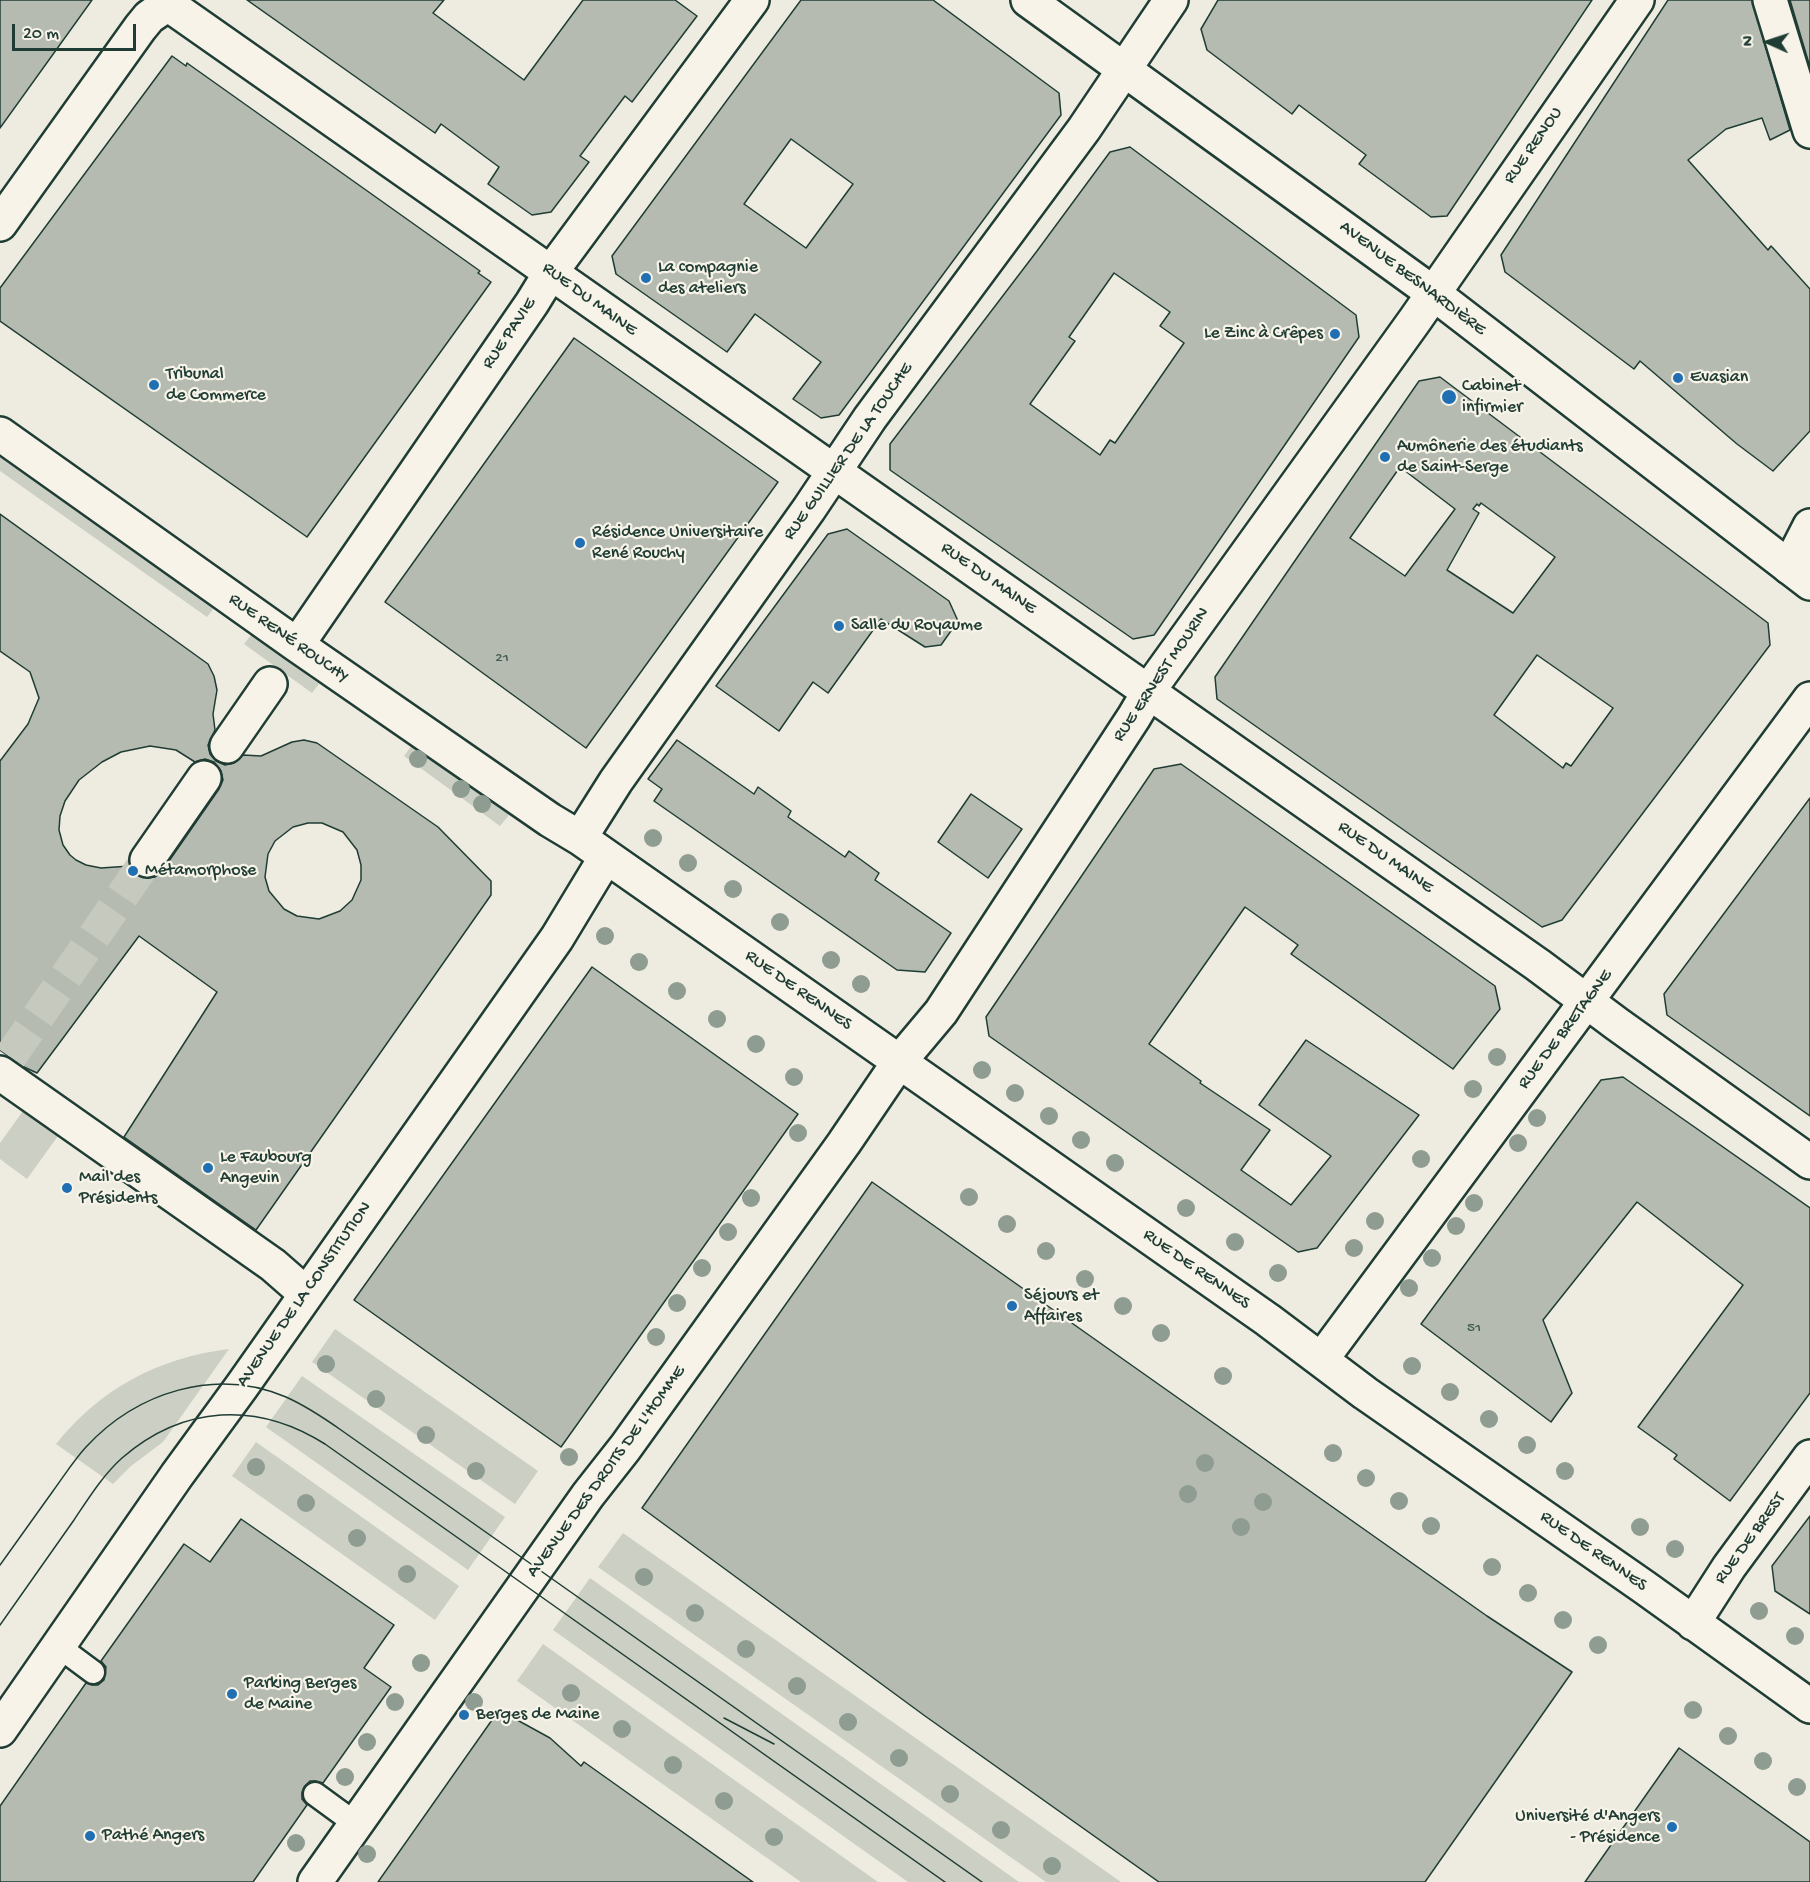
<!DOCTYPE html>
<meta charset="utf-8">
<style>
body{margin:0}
#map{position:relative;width:1810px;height:1882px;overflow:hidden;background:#eeece1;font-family:"Gochi Hand",sans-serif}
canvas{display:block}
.north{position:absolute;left:1738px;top:12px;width:60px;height:60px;-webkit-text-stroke:4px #f7f3e8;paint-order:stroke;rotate:273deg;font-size:16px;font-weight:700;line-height:24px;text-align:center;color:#1f3d34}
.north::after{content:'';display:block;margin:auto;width:21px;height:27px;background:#1f3d34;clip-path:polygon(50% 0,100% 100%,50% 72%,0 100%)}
.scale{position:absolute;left:12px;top:24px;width:124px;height:27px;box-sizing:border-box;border:3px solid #1f3d34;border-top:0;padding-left:8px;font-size:18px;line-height:21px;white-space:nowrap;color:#1f3d34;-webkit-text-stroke:4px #f7f3e8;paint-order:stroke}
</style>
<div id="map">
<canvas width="1810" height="1882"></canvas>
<div class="north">N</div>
<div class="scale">20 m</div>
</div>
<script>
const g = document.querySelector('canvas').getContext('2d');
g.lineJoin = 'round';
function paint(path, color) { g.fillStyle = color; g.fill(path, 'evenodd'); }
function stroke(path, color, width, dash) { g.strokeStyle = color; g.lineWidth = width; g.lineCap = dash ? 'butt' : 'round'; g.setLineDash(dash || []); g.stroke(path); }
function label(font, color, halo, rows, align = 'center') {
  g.font = font + ' "Gochi Hand",sans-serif'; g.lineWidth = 4.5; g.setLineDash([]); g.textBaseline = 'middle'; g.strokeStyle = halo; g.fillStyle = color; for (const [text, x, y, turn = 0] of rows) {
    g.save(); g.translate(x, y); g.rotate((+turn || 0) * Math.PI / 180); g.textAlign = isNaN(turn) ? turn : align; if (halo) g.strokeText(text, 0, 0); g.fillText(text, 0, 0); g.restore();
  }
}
const green = new Path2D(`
 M0,457L214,608L207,617L0,471Z
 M251,635L319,684L312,693L244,644Z
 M412,745L509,815L500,826L404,756Z
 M23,1111L58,1136L27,1179L0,1159V1143Z
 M335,1329L538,1471L515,1504L312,1362Z
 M229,1349L163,1442L131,1466L113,1484L56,1444C101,1388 158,1358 229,1349Z
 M302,1376L505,1517L468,1570L266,1427Z
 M256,1442L459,1586L435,1620L232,1476Z
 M623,1533L1121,1882H1046L598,1567Z
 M590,1578L1019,1882H908L553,1630Z
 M543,1644L878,1882H801L517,1681Z`);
const building = new Path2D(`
 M0,0H92L0,128Z
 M247,0H444L433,13L524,80L583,0H675L697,16L632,102L625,96L580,156L589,162L551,212L532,215L488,184L499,167L441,124L435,133Z
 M801,0H933L1059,93L1061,115L839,415L821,418L793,399L821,362L755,314L727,352L616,274L612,256ZM791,139L853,184L806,248L744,204Z
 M1218,0H1592L1447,216L1431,217L1359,164L1366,155L1299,105L1292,114L1207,50L1201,29Z
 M1668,0H1752L1790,130L1770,140L1762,118L1726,129L1688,160L1768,250L1771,246L1773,248L1810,289V431L1773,471L1737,444L1640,361L1634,369L1505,272L1501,255Z
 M1790,0H1810V67Z
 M172,56L186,66L187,63L480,271L478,273L491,282L307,537L0,321V288Z
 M1130,147L1356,315L1359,337L1154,635L1133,639L890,470V444L1037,251L1110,152ZM1114,273L1170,312L1160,326L1184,343L1115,443L1110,440L1100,455L1030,404L1075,341L1069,337Z
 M574,338L778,482L586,748L385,602Z
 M1440,377L1768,623L1770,645L1562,920L1542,927L1217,699L1215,677L1292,565L1419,381ZM1400,467L1455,509L1405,576L1350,538ZM1481,503L1555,557L1513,613L1447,570L1479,513L1473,509L1477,504L1479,506ZM1537,655L1613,708L1571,766L1566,763L1563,768L1494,715Z
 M0,514L208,664L214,676L217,690L213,714L215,730L208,745L210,754L216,761L225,765L234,763L243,755L261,756L292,742L304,740L317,743L438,827L491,881V895L256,1230L124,1137L217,992L139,936L37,1073L24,1067L0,1050V761L28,724L39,698L30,672L0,651ZM150,746L176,750L195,762L205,759L214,762L221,771L223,780L219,789L162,871L155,877L146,879L137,876L130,866L101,868L86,865L76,860L70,855L63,845L59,830L60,816L65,801L79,780L102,762L121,752ZM308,823H322L343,832L357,850L361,865V880L352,900L340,911L319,919L297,916L284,909L269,891L265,877L268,854L275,841L293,827Z
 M847,529L949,601L958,621L941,645L925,647L881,619L828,693L813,682L779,731L716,686L828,534Z
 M677,740L754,794L758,787L791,811L788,817L845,857L849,851L879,873L875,880L951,933L925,972L897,970L654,801L662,789L648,779Z
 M1181,764L1495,986L1500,1009L1453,1069L1291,954L1298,945L1245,907L1149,1044L1201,1081L1200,1083L1270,1130L1241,1170L1291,1205L1331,1156L1259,1105L1306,1040L1419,1115L1317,1248L1298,1252L989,1036L986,1017L1154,769Z
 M971,794L1022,829L988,878L938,842Z
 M1810,798V1116L1667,1015L1664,994Z
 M592,967L798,1114L561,1447L354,1300Z
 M1623,1077L1810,1208V1393L1730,1501L1674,1459L1677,1455L1638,1427L1743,1285L1637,1202L1543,1320L1572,1393L1551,1422L1421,1324L1601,1080Z
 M872,1182L1487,1616L1572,1672L1425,1882H1159L925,1716L642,1508Z
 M1810,1516V1614L1775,1591L1772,1566Z
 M241,1519L394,1625L364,1668L391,1687L323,1783L316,1781H310L304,1787L302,1793V1799L307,1805L253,1882H0V1806L86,1683L92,1685H98L104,1680L106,1667L101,1661L184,1544L210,1562Z
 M499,1710L550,1738L581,1766L584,1762L753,1882H378Z
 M1679,1748L1810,1842V1882H1585Z`);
const pedestrianTunnel = new Path2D(`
 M10,1057L147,860`);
const service = new Path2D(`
 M58,1646L93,1672
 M315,1794L356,1824`);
const pedestrian = new Path2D(`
 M227,746L270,684
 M147,860L204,778
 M0,1073L273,1265L305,1293`);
const minor = new Path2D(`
 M162,0L1538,965L1617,1024L1810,1162
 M1770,0L1810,131
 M0,224L140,28L149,17L168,4L171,0
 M0,434L297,645L550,820L580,838L1268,1320L1365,1393L1644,1587L1810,1706
 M1789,567L1810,526
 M297,645L532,303L551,272L752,0
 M580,838L616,781L809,509L870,418L1084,129L1171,0
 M1321,1360L1810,699
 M1693,1623L1729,1567L1810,1457
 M0,1730L177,1475L242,1386L557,938L606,857
 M315,1882L588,1495L625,1448L844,1143L899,1062L941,1012L1134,717L1154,683L1415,320L1637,0`);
const secondary = new Path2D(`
 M1028,0L1433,293L1810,583`);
const tram = new Path2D(`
 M0,1565C18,1540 35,1516 53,1491C64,1476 74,1460 86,1447C137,1392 215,1367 286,1397C306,1406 324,1418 341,1430L982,1882
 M0,1625C25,1590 49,1555 74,1520C88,1499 103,1475 122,1458C183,1405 257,1401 325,1444L945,1882
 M724,1718L774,1744`);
const trees = [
 [418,759],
 [461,789],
 [482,804],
 [653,838],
 [688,863],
 [733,889],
 [780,922],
 [605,936],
 [831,960],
 [639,962],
 [861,984],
 [677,991],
 [717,1019],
 [756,1044],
 [1497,1057],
 [982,1070],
 [794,1077],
 [1473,1089],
 [1015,1093],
 [1049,1116],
 [1537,1118],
 [798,1133],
 [1081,1140],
 [1518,1143],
 [1421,1159],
 [1115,1163],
 [969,1197],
 [751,1198],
 [1474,1203],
 [1186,1208],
 [1375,1221],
 [1007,1224],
 [1456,1226],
 [728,1232],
 [1235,1242],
 [1354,1248],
 [1046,1251],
 [1432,1258],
 [702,1268],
 [1278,1273],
 [1085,1279],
 [1409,1288],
 [677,1303],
 [1123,1306],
 [1161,1333],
 [656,1337],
 [326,1364],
 [1412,1366],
 [1223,1376],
 [1450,1392],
 [376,1399],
 [1489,1419],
 [426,1435],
 [1527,1445],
 [1333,1453],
 [569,1457],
 [1205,1463],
 [256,1467],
 [476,1471],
 [1565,1471],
 [1366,1478],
 [1188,1494],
 [1399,1501],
 [1263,1502],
 [306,1503],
 [1431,1526],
 [1241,1527],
 [1640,1527],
 [357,1538],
 [1675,1549],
 [1492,1567],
 [407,1574],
 [644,1577],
 [1528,1593],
 [1759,1611],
 [695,1613],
 [1563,1620],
 [1795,1636],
 [1598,1645],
 [746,1649],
 [421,1663],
 [797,1686],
 [571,1693],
 [395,1702],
 [474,1702],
 [1693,1710],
 [848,1722],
 [622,1729],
 [1728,1736],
 [367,1742],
 [899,1758],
 [1763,1761],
 [673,1765],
 [345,1777],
 [1797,1787],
 [950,1794],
 [724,1801],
 [1001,1830],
 [774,1837],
 [296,1843],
 [367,1854],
 [1052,1866]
];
const markers = [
 [646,278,6,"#1f6fb2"],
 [1335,334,6,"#1f6fb2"],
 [1678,378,6,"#1f6fb2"],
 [154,385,6,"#1f6fb2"],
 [1449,397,8,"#1f6fb2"],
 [1385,457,6,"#1f6fb2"],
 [580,543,6,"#1f6fb2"],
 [839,626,6,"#1f6fb2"],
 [133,871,6,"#1f6fb2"],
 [208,1168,6,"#1f6fb2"],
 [67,1188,6,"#1f6fb2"],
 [1012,1306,6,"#1f6fb2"],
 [232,1694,6,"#1f6fb2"],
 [464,1715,6,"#1f6fb2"],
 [1672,1827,6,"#1f6fb2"],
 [90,1836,6,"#1f6fb2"]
];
const numberNames = [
 ["21",502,659],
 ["51",1474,1329]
];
const streetNames = [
 ["RUE RENOU",1534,146,-55],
 ["AVENUE BESNARDIÈRE",1412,279,37],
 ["RUE DU MAINE",589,300,36],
 ["RUE PAVIE",510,334,-56],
 ["RUE GUILLIER DE LA TOUCHE",849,452,-55],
 ["RUE DU MAINE",988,579,35],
 ["RUE RENÉ ROUCHY",288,639,35],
 ["RUE ERNEST MOURIN",1162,675,-56],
 ["RUE DU MAINE",1385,858,35],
 ["RUE DE RENNES",798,991,35],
 ["RUE DE BRETAGNE",1566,1030,-53],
 ["RUE DE RENNES",1196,1270,35],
 ["AVENUE DE LA CONSTITUTION",305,1295,-55],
 ["AVENUE DES DROITS DE L'HOMME",607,1472,-54],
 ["RUE DE BREST",1751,1539,-54],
 ["RUE DE RENNES",1593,1552,35]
];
const poiNames = [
 ["La compagnie",658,268],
 ["des ateliers",658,289],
 ["Le Zinc à Crêpes",1323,334,"right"],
 ["Tribunal",166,375],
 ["de Commerce",166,396],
 ["Evasian",1690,378],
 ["Cabinet",1462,387],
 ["infirmier",1462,408],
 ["Aumônerie des étudiants",1397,447],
 ["de Saint-Serge",1397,468],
 ["Résidence Universitaire",592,533],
 ["René Rouchy",592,554],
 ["Salle du Royaume",851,626],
 ["Métamorphose",145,871],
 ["Le Faubourg",220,1158],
 ["Angevin",220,1179],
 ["Mail des",79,1178],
 ["Présidents",79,1199],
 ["Séjours et",1024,1296],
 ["Affaires",1024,1317],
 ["Parking Berges",244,1684],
 ["de Maine",244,1705],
 ["Berges de Maine",476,1715],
 ["Université d'Angers",1660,1817,"right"],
 ["- Présidence",1660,1838,"right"],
 ["Pathé Angers",102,1836]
];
paint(green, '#cccfc4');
paint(building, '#b5bbb0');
stroke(building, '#1f3d34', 1.5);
stroke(pedestrianTunnel, '#c5c9be', 33, [33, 16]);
stroke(service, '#1f3d34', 27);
stroke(pedestrian, '#1f3d34', 38);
stroke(minor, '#1f3d34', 38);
stroke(secondary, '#1f3d34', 38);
stroke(service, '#f7f3e8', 22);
stroke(pedestrian, '#f7f3e8', 33);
stroke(minor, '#f7f3e8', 33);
stroke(secondary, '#f7f3e8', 33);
stroke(tram, '#1f3d34', 1.5);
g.fillStyle = '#8f9c92';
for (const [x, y] of trees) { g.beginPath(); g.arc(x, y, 9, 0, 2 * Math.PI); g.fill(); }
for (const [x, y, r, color] of markers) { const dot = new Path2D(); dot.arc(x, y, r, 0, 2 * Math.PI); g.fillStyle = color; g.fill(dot); stroke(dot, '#f7f3e8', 2); }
label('15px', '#445c53', null, numberNames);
label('18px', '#1f3d34', '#f7f3e8', streetNames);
label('18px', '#1f3d34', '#f7f3e8', poiNames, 'left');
</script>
